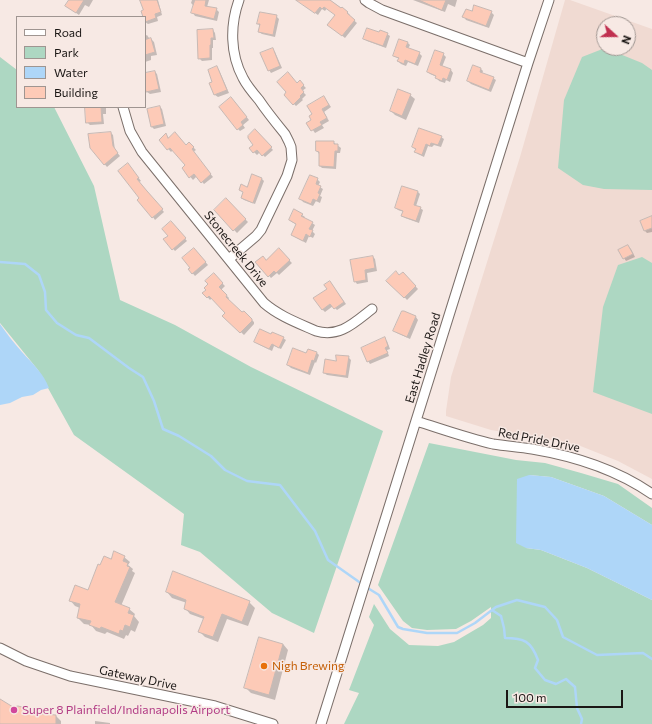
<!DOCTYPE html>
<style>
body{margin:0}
#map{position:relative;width:652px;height:724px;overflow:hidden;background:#f7e9e4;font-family:Commissioner,sans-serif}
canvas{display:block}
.legend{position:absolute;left:16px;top:16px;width:130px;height:92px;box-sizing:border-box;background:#f7e9e4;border:1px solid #9f9591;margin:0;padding:5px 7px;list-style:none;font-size:12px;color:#1b1715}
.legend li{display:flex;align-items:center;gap:8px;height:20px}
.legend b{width:20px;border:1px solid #9f9591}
.north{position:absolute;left:596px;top:16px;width:40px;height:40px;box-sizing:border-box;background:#f7e9e4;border:1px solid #9f9591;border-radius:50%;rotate:111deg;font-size:11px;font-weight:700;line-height:16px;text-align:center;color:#1b1715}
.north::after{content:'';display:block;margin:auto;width:14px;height:18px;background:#c03050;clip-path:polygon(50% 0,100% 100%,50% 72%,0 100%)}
.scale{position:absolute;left:506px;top:690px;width:117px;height:18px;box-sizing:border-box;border:2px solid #1b1715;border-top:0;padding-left:5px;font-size:12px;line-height:14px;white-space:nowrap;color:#1b1715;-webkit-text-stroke:3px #f7e9e4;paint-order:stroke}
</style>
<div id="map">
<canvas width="652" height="724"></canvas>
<ul class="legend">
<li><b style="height:5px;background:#fff"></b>Road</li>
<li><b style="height:11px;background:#add7c2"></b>Park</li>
<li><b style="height:11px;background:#aed6f8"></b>Water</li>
<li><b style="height:11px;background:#fdcab7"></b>Building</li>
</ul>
<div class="north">N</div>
<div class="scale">100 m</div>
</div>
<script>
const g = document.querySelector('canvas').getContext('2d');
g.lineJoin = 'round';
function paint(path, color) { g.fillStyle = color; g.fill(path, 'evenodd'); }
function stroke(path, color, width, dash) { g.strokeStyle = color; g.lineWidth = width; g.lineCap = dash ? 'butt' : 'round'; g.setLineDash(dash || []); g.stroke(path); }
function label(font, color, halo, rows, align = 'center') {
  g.font = font + ' Commissioner,sans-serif'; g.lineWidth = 3; g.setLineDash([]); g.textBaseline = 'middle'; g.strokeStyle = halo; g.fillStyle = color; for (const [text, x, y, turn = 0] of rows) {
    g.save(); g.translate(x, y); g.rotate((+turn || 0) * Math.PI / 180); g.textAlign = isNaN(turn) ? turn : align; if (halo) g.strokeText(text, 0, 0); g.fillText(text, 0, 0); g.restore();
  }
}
const built = new Path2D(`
 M565,0H570L652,29V479L618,461L578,445L491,430L446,416V411L451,377L520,157ZM604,24H628V48H604Z`);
const green = new Path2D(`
 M605,48L642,63L652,70V190L604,189L583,185L558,168L564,100L582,57Z
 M0,57L17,70V107H54L94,186L120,300L175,325L251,367L383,431L314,633L272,613L200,552L181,545L184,514L74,435L38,370L0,323Z
 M642,257L652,263V414L593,392L603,307L618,265Z
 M429,443L516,460L545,463L581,473L618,484L652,508V525L604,496L551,477L529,475L526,548L541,550L587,568L652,600V724H344L359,693L349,690L374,625L369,617L374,604L390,629L409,645L438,646L454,642L483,625L491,618V607L471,621L456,629L427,630L412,628L403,621L378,585Z`);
const water = new Path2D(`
 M0,324C7,334 14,343 22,352C32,363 44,374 49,388L41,390L33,395L22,397L10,403L0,405Z
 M529,475L551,477L604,496L652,525V600L587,568L541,550L526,548L516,543L517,479Z`);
const shadow = new Path2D(`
 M70,0H93L89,7L85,5L79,15L66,6Z
 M141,0H158L162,15L157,17L158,21L148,24L145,22V17H144V11Z
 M192,0H209L207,7L216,9L219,12L217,21L195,16L193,13L194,6L191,3Z
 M305,0H330L347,12L350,15L349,16L357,23L345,38L331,27L336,15L327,8L325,11L322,9L318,15L305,6Z
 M413,0H457L455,7L448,4L445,12Z
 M491,12L494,15L489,28L466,20L464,17L472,13Z
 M276,16L279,19L275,37L262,34L259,32L260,26L258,24Z
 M213,30L215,33L216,40H213V48H212V60L202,61L199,58Z
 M387,34L390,36L386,48L367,41L364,39Z
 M147,35L149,38L150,40L151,39L154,42L157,55L151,56V60L145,62V36Z
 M408,43L410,45L408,49L419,53L422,56L418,66L408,62L406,66L401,64L398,61L399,59L394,56Z
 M272,49L275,52L282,68L271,73L269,70Z
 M443,54L446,57L442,67L451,70L453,73L450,82L446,80L445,83L439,81L437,78V77L430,74L428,72Z
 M473,66L481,69L483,71L482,74L493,78L496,80L491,92L471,84L468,81Z
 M217,68L219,70L229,93L218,97L215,95L211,83L213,82Z
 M155,72L157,74L161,92L150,94L147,92L145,86V74Z
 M299,81L306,88L302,91L306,95L302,99L303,100L296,106L285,95Z
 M410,95L415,99L406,120L395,115L391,111Z
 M324,97L331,107L324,112L329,121L322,125L324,128L315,133L308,123L312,120L313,114Z
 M234,101L249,120L243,125L245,128L240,131L238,129Z
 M86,107H106V114H103L104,124L90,125L87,122Z
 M160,107L162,109L166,126L154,129L152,127Z
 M255,130L273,150L265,157L260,152L257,155L250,148L254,145Z
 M111,133L113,135L115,150L120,156L107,167L91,148Z
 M166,135L169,138L187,146L189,143L196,150L193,152L213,177L204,184L197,176L193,180L183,168L187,165L173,150L171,152L160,140Z
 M441,137L444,139L441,147L434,145L432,147L428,146L424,157L418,154L416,152V150L413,147Z
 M333,142L341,148L340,153H337L336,169L322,168L320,166L319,154L317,151Z
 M130,167L141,181L139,182L164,212L155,220L153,217Z
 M252,175L262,179L264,181L255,204L244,200L242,198L244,193L240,190L247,188Z
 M317,179L320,182L318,186L323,189L320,196L322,197L320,203L316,201L313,206L303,202L301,199Z
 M418,192L420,194L416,206L420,208L423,210L419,223L405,218L402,216L404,212L398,210L396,208Z
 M226,200L248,222L237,233L215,210Z
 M302,215L305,217L304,219L312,223L315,225L312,231L315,234L313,238L309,236L306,243L295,237L292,235L297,225L292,222L290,220Z
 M652,219V232L647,233L645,231L641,221Z
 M174,225L187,241L175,251L165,240L169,236Z
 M628,246L631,249L635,257L626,261L624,258Z
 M279,250L292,263L279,275L277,273L271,278L257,262L266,261Z
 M196,251L208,265L195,276L190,270Z
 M373,257L375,259L377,271L367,273L368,282L357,284L355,281Z
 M403,273L418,289L407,300L399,291V277Z
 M214,275L225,286L221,290L229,298L228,300L242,314L244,312L254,322V324L244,335L224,316L227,313L212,298L210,300L204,293L207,290Z
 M332,285L346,304L337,310L333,306L325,312L322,309L328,289Z
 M404,312L416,317L418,320L410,339L397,333L395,330Z
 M272,335L283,338L286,340L281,349L274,346L272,351L258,344L255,342Z
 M384,339L387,341L390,349L387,350L389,356L370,364L368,361Z
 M317,353L319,355L316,363L315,362L310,375L291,368L288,365L307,354Z
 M348,357L351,360L348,378L327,375L324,373Z
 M124,557L130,562L128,565L133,569L132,571L135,573L121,606L129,609L135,614L134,616L139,622L135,632L131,630L128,636L126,635L124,639L107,632L105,634L96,631L91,625L84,624L78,618L80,608L75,606L70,600L89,591L111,560Z
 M167,592L249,602L255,608L248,626L227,619L218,642L205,637L199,631L204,619L190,614L185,608L187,603L172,598Z
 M283,644L288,650L275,700L251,693L245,687Z
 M0,700L13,709H25L31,714L56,716L61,721V724H0Z
 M95,721L110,723V724H95Z`);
const stream = new Path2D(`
 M0,262L25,264L39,275L45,292L46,310L57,323L76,335L89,338L129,368L143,377L154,401L163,429L179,436L211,456L225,470L247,481L280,485L315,531L328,560L362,584
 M366,587L379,595L398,627L403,629L427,633H457L475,623L496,607L517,600L545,607L557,620L563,637L597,655L643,653L652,659
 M492,610L501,616L504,628L505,638C524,638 531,641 538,660L535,668L545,680L556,684L566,679L575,687L577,708L582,719L581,724`);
const building = new Path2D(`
 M69,0H84L76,13L65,6Z
 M140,0H157L161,12L155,14L156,18L145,22V17H143L141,11L143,10Z
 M195,0H206L205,6L217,8L214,19L191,13Z
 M296,0H330L341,8L342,7L348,12L347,13L355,20L342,36L327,25L335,15L324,7L322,9L320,7L315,13Z
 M419,0H446L442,10Z
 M474,5L492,11L486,26L462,17L466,9L472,11Z
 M260,12L277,15L273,35L258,32L260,24H257Z
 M367,28L379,32L380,30L388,33L383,46L363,39Z
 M213,29L214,38H211V45H210V58L198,59L197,30Z
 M151,38L155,52L145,55V40Z
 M399,39L408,42L406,47L420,52L415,64L405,60L404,64L397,61L399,58L393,56Z
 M273,48L280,66L268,71L260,53Z
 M435,50L444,53L440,65L451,69L447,80L443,78L442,81L435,78L436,76L427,72Z
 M473,65L481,68L480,72L494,77L489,90L467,81Z
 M217,66L227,90L214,95L209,83L212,82L208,70Z
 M155,71L159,89L146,92L145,87V73Z
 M288,72L297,83L300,80L304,85L301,88L304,92L300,96L301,97L293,105L284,95L286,92L277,82Z
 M398,89L411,94L402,116L390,111Z
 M324,96L329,105L322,109L327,118L320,122L322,125L311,131L306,123L311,120L309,116L312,114L307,106Z
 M231,97L247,117L241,122L243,125L237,130L219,107Z
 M160,106L164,124L151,127L147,109Z
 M85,107H101L102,122L86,123Z
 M419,128L442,136L438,145L431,143L430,146L426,144L422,155L414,152L416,149L412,147Z
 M255,129L272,147L262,156L257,150L253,153L249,148L253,145L248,138V136Z
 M111,132L113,146L118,153L104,165L90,148L88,134Z
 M175,132L186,145L189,142L194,147L192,149L211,174L201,183L194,174L189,178L182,168L185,165L170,148L167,150L159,140L166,133L168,138Z
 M316,141H334V144H338V151H335L334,167L319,166V152L316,151Z
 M128,163L139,178L137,179L147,191L163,209L152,218L137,200L139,198L118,171Z
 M252,174L262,178L253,203L241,198L243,192L239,190L241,184L247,187Z
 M310,175L318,178L316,184L321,186L318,193L320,194L317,201L313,199L311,204L299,199Z
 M402,186L418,191L414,205L421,207L416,221L401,216L403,211L395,208Z
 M226,198L246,219L233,231L214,210Z
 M294,209L303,214L301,216L313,222L309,229L313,230L310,237L306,234L303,241L291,235L296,224L289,220Z
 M652,216V228L644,231L640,221Z
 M171,221L186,238L172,250L163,239L168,236L162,229Z
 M628,245L633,254L623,259L618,250Z
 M194,248L206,262L192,274L188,269L190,268L182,258Z
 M279,248L290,260L276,273L274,271L268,277L255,262L263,256L266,260Z
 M373,256L375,268L365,270L366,280L354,282L350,260Z
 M396,271L399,275L403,272L416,286L404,298L386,281Z
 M214,273L223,283L219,287L227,295L226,297L242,312L244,311L252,319V321L240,333L222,316L225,313L209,296L207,298L202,293L206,290L204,288L208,284L205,281Z
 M330,281L344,302L334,309L330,304L322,310L313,298L327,289L324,285Z
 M402,311H404L416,316L407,337L393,331Z
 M260,329L271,334L272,332L284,337L279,348L272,344L269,349L254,342Z
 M385,337L388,346L385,348L388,353L367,362L361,348Z
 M293,348L306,353L308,349L317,352L314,361L312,360L308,373L287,365Z
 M336,355L349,356L346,376L323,373L325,359L336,361Z
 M114,551L125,556L123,561L128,563L127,566L130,567L115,602L130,608L128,613L134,615L130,627L125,625L123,631L120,630L119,634L101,627L100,629L89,625L91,621L77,618L80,604L69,601L75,585L88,590L98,564L100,565L104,556L111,559Z
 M173,571L250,601L242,622L222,614L213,637L198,632L204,617L184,609L186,600L166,592Z
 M259,637L283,644L269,695L244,688Z
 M0,699L13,707L18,706L26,708L29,713L56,715V724H0Z`);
const minor = new Path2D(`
 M365,0L369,3L382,10L528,63
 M123,107L130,131L142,152L264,303C279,316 298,323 316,331C340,338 355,322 372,309
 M229,259L256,236L261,230L287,176L292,160L291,147L289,142L285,134C276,123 267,112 259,100C253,93 247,86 243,78C230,54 230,25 239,0
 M416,421C442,429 467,438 493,444C506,446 519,447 532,449C574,456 616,469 652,494
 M0,648L26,661L70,676L215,706L273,724
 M321,724L528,63L549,0`);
const markers = [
 [264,666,4,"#e8710a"],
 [14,710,4,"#d1479c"]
];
const streetNames = [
 ["Stonecreek Drive",236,249,51],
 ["East Hadley Road",423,358,-73],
 ["Red Pride Drive",539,440,11],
 ["Gateway Drive",138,678,12]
];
const foodNames = [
 ["Nigh Brewing",272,666]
];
const hotelNames = [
 ["Super 8 Plainfield/Indianapolis Airport",22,710]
];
paint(built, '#f0dad2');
paint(green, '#add7c2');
paint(water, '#aed6f8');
paint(shadow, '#0003');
stroke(stream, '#aed6f8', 2.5);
paint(building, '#fdcab7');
stroke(building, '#c7b9b4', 1);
stroke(minor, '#7b6f6a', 11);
stroke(minor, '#fff', 9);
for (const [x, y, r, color] of markers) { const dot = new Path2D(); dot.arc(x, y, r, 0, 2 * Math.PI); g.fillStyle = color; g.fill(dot); stroke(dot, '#f7e9e4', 1.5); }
label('12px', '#1b1715', '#f7e9e4', streetNames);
label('12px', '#c56008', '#f7e9e4', foodNames, 'left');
label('12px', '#b23c85', '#f7e9e4', hotelNames, 'left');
</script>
